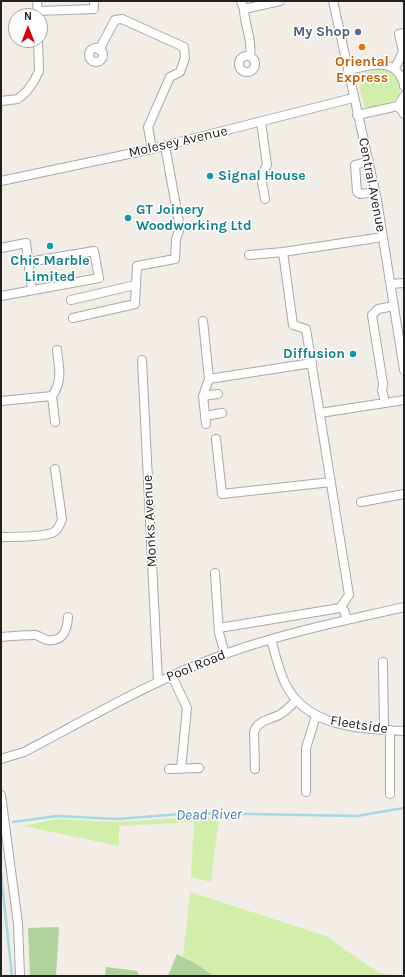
<!DOCTYPE html>
<style>
body{margin:0}
#map{position:relative;width:405px;height:977px;overflow:hidden;background:#f2ede7;font-family:Karla,sans-serif}
canvas{display:block}
.frame{position:absolute;inset:0;border:2px solid #212121;pointer-events:none}
.north{position:absolute;left:8px;top:8px;width:40px;height:40px;box-sizing:border-box;background:#fff;border:1px solid #a6a6a6;border-radius:50%;rotate:0deg;font-size:11px;font-weight:700;line-height:16px;text-align:center;color:#212121}
.north::after{content:'';display:block;margin:auto;width:14px;height:18px;background:#d20011;clip-path:polygon(50% 0,100% 100%,50% 72%,0 100%)}
</style>
<div id="map">
<canvas width="405" height="977"></canvas>
<div class="frame"></div>
<div class="north">N</div>
</div>
<script>
const g = document.querySelector('canvas').getContext('2d');
g.lineJoin = 'round';
function paint(path, color) { g.fillStyle = color; g.fill(path, 'evenodd'); }
function stroke(path, color, width, dash) { g.strokeStyle = color; g.lineWidth = width; g.lineCap = dash ? 'butt' : 'round'; g.setLineDash(dash || []); g.stroke(path); }
function label(font, color, halo, rows, align = 'center') {
  g.font = font + ' Karla,sans-serif'; g.lineWidth = 3; g.setLineDash([]); g.textBaseline = 'middle'; g.strokeStyle = halo; g.fillStyle = color; for (const [text, x, y, turn = 0] of rows) {
    g.save(); g.translate(x, y); g.rotate((+turn || 0) * Math.PI / 180); g.textAlign = isNaN(turn) ? turn : align; if (halo) g.strokeText(text, 0, 0); g.fillText(text, 0, 0); g.restore();
  }
}
const grass = new Path2D(`
 M381,69L393,73L401,84C401,103 381,112 364,106L358,79L366,72Z
 M196,817H219L211,882L191,877L194,822L119,826V846L23,826L57,819L113,822Z
 M190,892L326,936L379,973L397,976H213L200,966L183,957Z`);
const forest = new Path2D(`
 M59,927L56,976H30L28,928Z
 M177,954L200,966L213,976H168Z
 M106,967L137,971L139,976H105Z`);
const stream = new Path2D(`
 M13,822L57,816L117,819L194,813L357,816L404,808
 M1,873L12,976`);
const minor = new Path2D(`
 M37,1L38,15
 M241,1L244,9L280,1
 M333,1L377,200L404,370
 M244,9C244,24 253,41 250,55
 M38,11L94,9V1
 M89 55a7 7 0 1 1 14 0a7 7 0 1 1-14 0Z
 M99,50L115,20L122,19L184,47L185,58L180,72L170,77L148,127L152,149
 M239 64a8 8 0 1 1 16 0a8 8 0 1 1-16 0Z
 M395,68L403,52L399,34L404,33
 M348,70C364,67 389,58 399,74C402,79 404,81 404,86
 M1,101L18,99L27,91L34,81L39,71L38,40
 M398,106L404,114
 M357,115L398,106L404,96
 M261,122L267,165L261,176L265,199
 M369,161L355,165L357,192L360,194L375,192
 M1,181L152,149L353,98
 M1,248L26,243L32,290
 M283,252L293,325L306,329L349,595L340,608
 M249,255L283,252L383,237
 M391,284L404,283
 M1,296L99,278L94,251L28,262
 M71,300L135,285
 M73,318L135,304L137,266L175,259L176,239L180,228L165,146
 M203,321L209,379L312,363
 M142,360L158,682
 M52,396C63,381 59,368 57,350
 M203,396L218,394
 M1,401L52,396L55,422
 M385,402L382,390L383,384L372,315L378,309L394,306
 M320,413L404,400
 M205,416L222,413
 M206,424L203,396L209,379
 M216,439L222,494L331,482
 M361,502L404,494
 M1,537C12,537 46,537 54,532C59,529 60,524 62,519L55,469
 M215,573L219,633L225,654
 M219,628L340,608L344,610L347,620
 M1,637C12,636 24,635 35,635C39,635 42,639 47,640C63,642 67,631 68,617
 M271,639C275,654 279,670 285,683C306,728 362,729 404,731
 M383,662L384,730
 M172,676L187,708L181,769
 M390,730V794
 M1,759L24,752C89,718 155,679 225,654C283,633 344,621 404,607
 M169,769L199,768
 M255,769L254,732C258,720 269,720 279,715C286,711 291,706 296,700
 M306,792V748L316,716
 M1,795L18,924L20,976`);
const markers = [
 [358,32,4,"#5c6f8a"],
 [362,47,4,"#e8710a"],
 [210,176,4,"#0f9aa8"],
 [128,218,4,"#0f9aa8"],
 [50,246,4,"#0f9aa8"],
 [353,354,4,"#0f9aa8"]
];
const serviceNames = [
 ["My Shop",350,32]
];
const foodNames = [
 ["Oriental",362,62],
 ["Express",362,78]
];
const streetNames = [
 ["Molesey Avenue",178,142,-13],
 ["Central Avenue",372,185,79],
 ["Monks Avenue",150,521,-93],
 ["Pool Road",196,666,-22],
 ["Fleetside",359,725,9]
];
const cultureNames = [
 ["Signal House",218,176],
 ["GT Joinery",136,210],
 ["Woodworking Ltd",136,226],
 ["Chic Marble",50,261,"center"],
 ["Limited",50,277,"center"],
 ["Diffusion",345,354,"right"]
];
const waterNames = [
 ["Dead River",209,815,-1]
];
paint(grass, '#d1eeab');
paint(forest, '#afd39a');
stroke(stream, '#a5d9e1', 2.5);
stroke(minor, '#a8a8a8', 10);
stroke(minor, '#fff', 8);
for (const [x, y, r, color] of markers) { const dot = new Path2D(); dot.arc(x, y, r, 0, 2 * Math.PI); g.fillStyle = color; g.fill(dot); stroke(dot, '#fff', 1.5); }
label('bold 14px', '#4e5e75', '#fff', serviceNames, 'right');
label('bold 14px', '#c56008', '#fff', foodNames);
label('14px', '#212121', '#fff', streetNames);
label('bold 14px', '#0d838f', '#fff', cultureNames, 'left');
label('italic 15px', '#417ca7', '#fff', waterNames);
</script>
